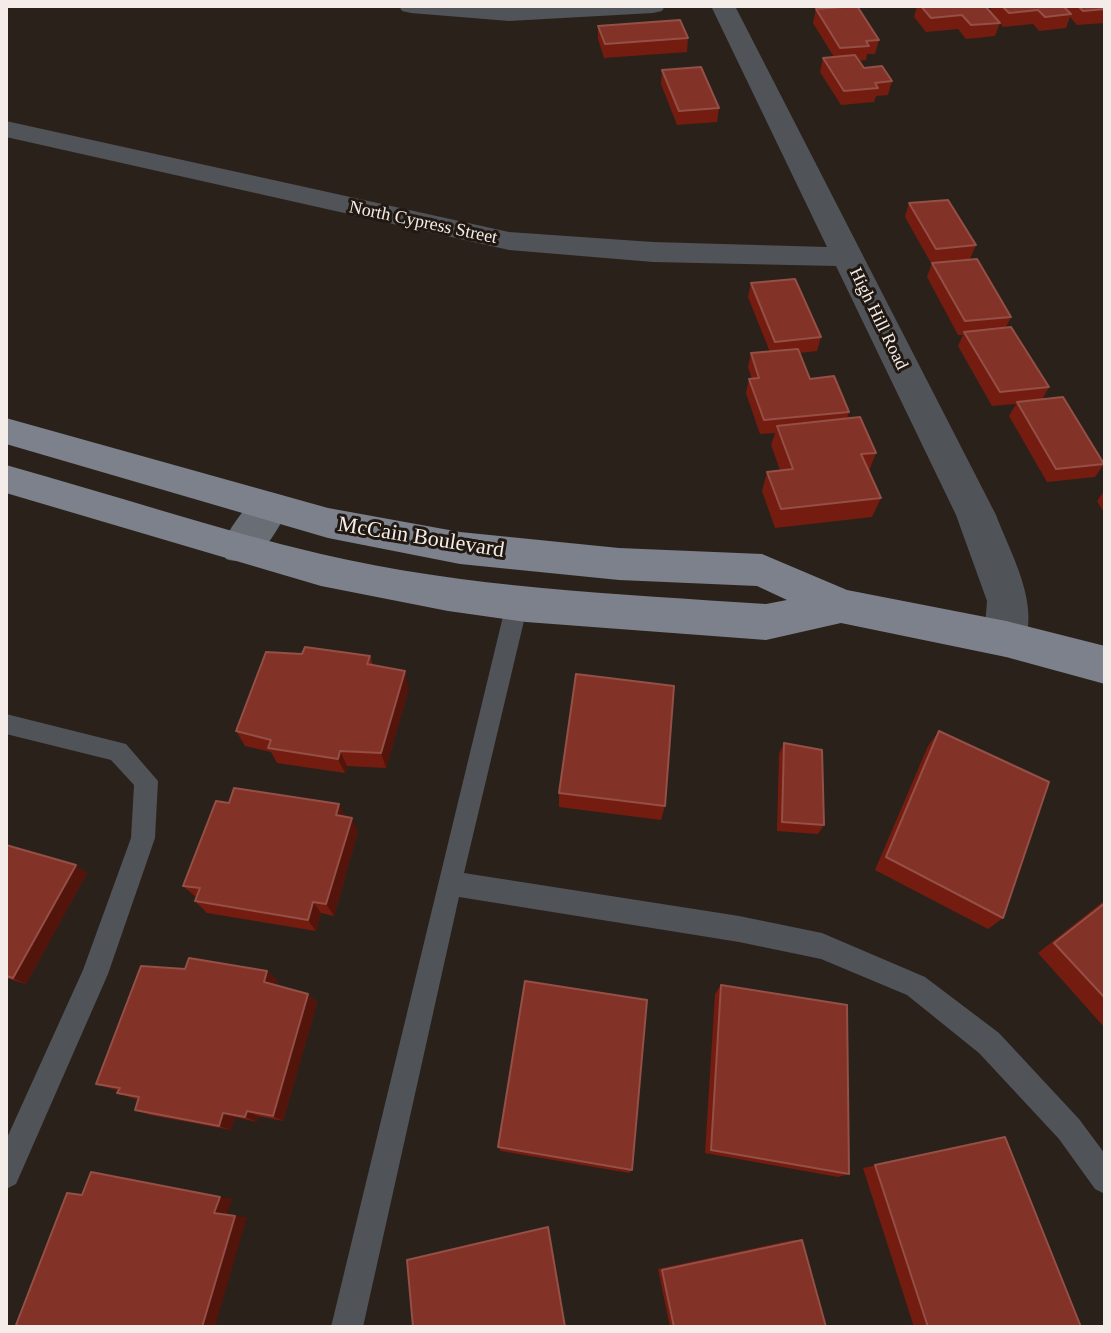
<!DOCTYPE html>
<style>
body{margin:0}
#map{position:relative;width:1111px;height:1333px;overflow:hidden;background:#2b211b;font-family:Georgia,serif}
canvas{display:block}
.frame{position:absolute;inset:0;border:8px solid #f3ece8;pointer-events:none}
</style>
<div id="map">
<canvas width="1111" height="1333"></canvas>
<div class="frame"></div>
</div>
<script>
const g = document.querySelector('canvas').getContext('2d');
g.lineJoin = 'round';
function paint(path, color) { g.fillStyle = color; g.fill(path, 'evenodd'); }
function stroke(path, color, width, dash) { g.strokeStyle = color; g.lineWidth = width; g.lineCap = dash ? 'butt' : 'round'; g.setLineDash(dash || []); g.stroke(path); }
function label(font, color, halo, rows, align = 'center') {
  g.font = font + ' Georgia,serif'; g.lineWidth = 6; g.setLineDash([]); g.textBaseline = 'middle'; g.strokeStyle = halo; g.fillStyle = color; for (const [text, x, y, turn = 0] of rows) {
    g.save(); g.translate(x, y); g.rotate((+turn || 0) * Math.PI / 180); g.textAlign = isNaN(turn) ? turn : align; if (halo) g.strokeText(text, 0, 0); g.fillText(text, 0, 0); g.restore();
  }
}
const lane = new Path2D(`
 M517,595L524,598L528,604L464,873L739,916L822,933L925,977L999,1033L1079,1119L1105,1154V1194L1095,1189L1059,1139L979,1053L907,995L821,959L739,942L459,897L363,1327H331L506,604L510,598Z
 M6,714L126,744L158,781L155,838L108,974L16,1184L6,1189V1140L83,970L131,838L134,785L111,760L6,734Z`);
const street = new Path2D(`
 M399,6H665L662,11L653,13L509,21L411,13L402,11Z
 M711,6H735L996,515C1012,557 1043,608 1021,652L1006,657L991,652L984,639L987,601L956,515L836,266L653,262L509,250L6,137V121L509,232L653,242L827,247Z`);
const secondary = new Path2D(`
 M270,492L284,496L290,507C275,533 259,570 226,559L220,548C231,527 247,499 270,492Z`);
const primary = new Path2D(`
 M6,418L328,508L460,532L619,548L762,554L847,590L1006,621L1105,646V684L1006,657L841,623L766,640L526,622L448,611L321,586L6,493V465C111,494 215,529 321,554C467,588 617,594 766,604L787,600L757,586L619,580L460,564L328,538L6,444Z`);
const wall = new Path2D(`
 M917,6H985L990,11L992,6H1105V23L1077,25L1070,17L1066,28L1039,31L1033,24L1003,27L1000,23L995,36L966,39L958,29L926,32L914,17Z
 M816,9L879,40L875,54H867L866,60L859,61L864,68L892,81L888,95L876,96L874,102L841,105L820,72L823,58L834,57L813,23Z
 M598,26L688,38L687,52L604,58L598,39Z
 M662,70L719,108L717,122L677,125L661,84Z
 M909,203L976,245L970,259L931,263L905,217Z
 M932,263L1011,317L1006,327L1049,387L1042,400L1104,464L1095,477L1047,482L1009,416L1016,404L992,406L958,346L963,335H958L927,277Z
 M751,283L821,337L817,351L799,353L810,379L849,412L847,418L876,453L869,471L881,498L872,517L775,528L762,491L767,472L780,470L771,445L775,433L760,434L746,393L749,379H752L748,367L751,353L770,352L748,297Z
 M1105,490V514L1097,501Z
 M302,654L370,656L373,665L409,688L386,768L347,766L345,773L277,763L271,752L245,746L236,731Z
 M939,731L1003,918L988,929L875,870L928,746Z
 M784,743L824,825L818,834L777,831L779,754Z
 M559,793L665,806L661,820L559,807Z
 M345,816L358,831L334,916L321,913L316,931L207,913L195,901L197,898L183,886Z
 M6,845L87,873L26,984L6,978Z
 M1105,900V1028L1038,953Z
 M185,969L267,971L277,980L276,985L308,994L317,1003L283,1121L258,1116L257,1122L235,1117L231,1130L150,1115L135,1110L138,1100L117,1093L119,1091L96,1084Z
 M721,985L849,1174L838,1177L705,1153L715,994Z
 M1005,1137L1081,1327H914L863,1168Z
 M498,1147L632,1170L629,1173L501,1151Z
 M793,1240H802L826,1327H670L658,1269Z`);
const shadedWall = new Path2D(`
 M405,671L409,688L386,768L381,753Z
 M340,751L347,766L345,773L338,759Z
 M339,804L346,818L336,815Z
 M352,818L358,831L334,916L326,904Z
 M76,865L87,873L26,984L13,978Z
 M313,902L321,913L316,931L308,920Z
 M267,971L277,980L274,991L264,982Z
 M308,994L317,1003L283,1121L273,1116Z
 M247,1111L258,1116L257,1122L245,1117Z
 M223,1113L235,1117L231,1130L219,1126Z
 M220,1197L232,1198L227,1214L214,1213Z
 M235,1216L247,1217L215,1327H202Z`);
const building = new Path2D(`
 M857,6L879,40L866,41L869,46L840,48L816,9Z
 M921,6H985L1000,23L971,25L962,15L931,18Z
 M1002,6H1063L1071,14L1045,17L1038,10L1009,13Z
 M1078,6H1105V9L1083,11Z
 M680,20L688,38L605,44L598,26Z
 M855,55L864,68L882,66L892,81L875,83L878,88L844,91L823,58Z
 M701,67L719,108L679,111L662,70Z
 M948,200L976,245L936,249L909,203Z
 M977,259L1011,317L965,321L932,263Z
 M795,279L821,337L775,342L751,283Z
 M1011,327L1049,387L1000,392L964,332Z
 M798,349L810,379L834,376L849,412L764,420L749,379L759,378L751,353Z
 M1063,397L1104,464L1056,469L1017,402Z
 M860,417L876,453L861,454L881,498L781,509L767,472L793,469L777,426Z
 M305,647L370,656L367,664L405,671L381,753L340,751L338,759L268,748L271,740L236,731L266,652L302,654Z
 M576,674L674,686L665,806L559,793Z
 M939,731L1049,782L1003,918L886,857Z
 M784,743L822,750L824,825L782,822Z
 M234,788L339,804L336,815L352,818L326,904L313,902L308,920L195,901L200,888L183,886L216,801L229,803Z
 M6,845L76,865L13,978L6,976Z
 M1105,903V998L1054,943Z
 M189,958L267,971L264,982L308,994L273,1116L247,1111L245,1117L223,1113L219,1126L135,1110L139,1097L117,1093L120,1088L96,1084L141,966L185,969Z
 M525,981L647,1000L632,1170L498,1147Z
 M721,985L847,1005L849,1174L711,1150Z
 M1005,1137L1081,1327H928L875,1165Z
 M91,1172L220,1197L214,1213L235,1216L202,1327H23L16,1325L67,1193L82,1195Z
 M548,1227L565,1327H413L407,1260Z
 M802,1240L826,1327H674L662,1270Z`);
const farStreetnames = [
 ["North Cypress Street",423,223,12],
 ["High Hill Road",878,319,64]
];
const streetNames = [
 ["McCain Boulevard",421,538,9]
];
paint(lane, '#505357');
paint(street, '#505357');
paint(secondary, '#696d74');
paint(primary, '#7c818b');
paint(wall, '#751c10');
paint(shadedWall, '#52140b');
paint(building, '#833227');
stroke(building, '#944f46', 2);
label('18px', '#f3ece8', '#211812', farStreetnames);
label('22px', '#f3ece8', '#211812', streetNames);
</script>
